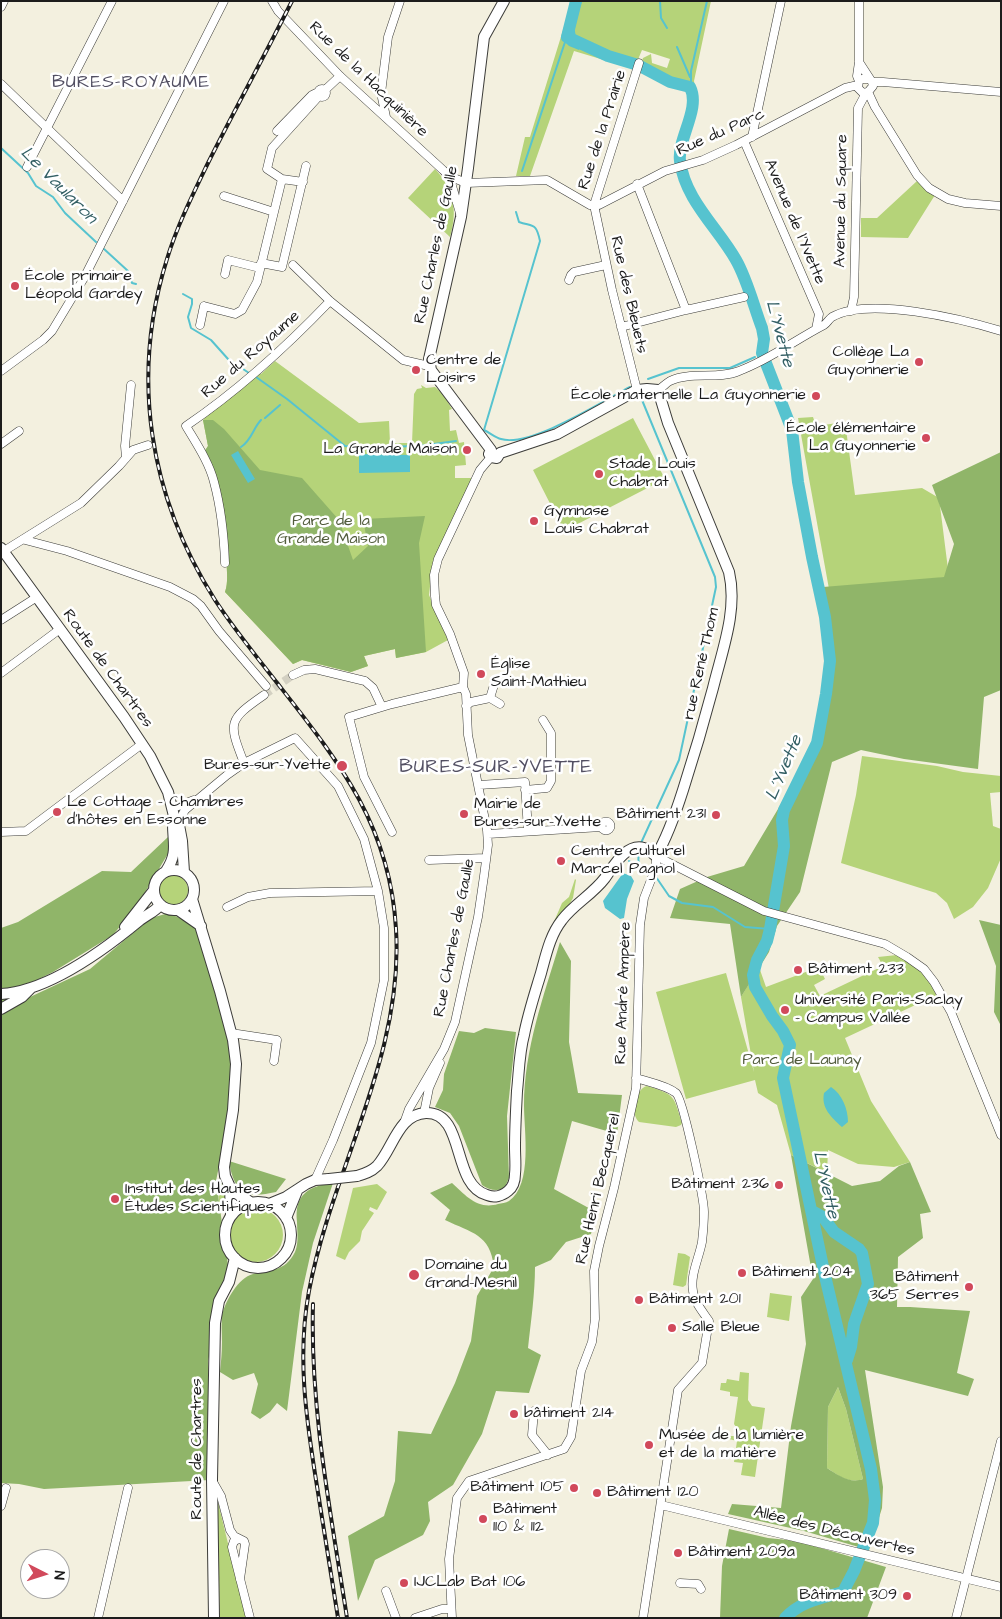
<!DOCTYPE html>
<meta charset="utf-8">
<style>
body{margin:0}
#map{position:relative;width:1002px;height:1619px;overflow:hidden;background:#f3f0df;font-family:"Architects Daughter",sans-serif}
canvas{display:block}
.frame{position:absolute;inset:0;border:2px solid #1c1c1c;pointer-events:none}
.north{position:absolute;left:20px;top:1549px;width:50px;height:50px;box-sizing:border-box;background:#fff;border:1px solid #a4a4a4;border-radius:50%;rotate:95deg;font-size:14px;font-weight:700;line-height:20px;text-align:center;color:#1c1c1c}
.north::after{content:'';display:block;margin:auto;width:18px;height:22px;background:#d1495b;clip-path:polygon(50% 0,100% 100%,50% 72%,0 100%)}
</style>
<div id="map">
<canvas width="1002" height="1619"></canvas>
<div class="frame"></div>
<div class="north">N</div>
</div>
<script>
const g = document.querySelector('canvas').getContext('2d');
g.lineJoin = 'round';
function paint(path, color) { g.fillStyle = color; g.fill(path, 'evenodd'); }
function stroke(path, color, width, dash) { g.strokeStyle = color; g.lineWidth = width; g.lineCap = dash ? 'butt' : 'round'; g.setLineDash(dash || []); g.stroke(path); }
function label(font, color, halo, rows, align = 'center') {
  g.font = font + ' "Architects Daughter",sans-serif'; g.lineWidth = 5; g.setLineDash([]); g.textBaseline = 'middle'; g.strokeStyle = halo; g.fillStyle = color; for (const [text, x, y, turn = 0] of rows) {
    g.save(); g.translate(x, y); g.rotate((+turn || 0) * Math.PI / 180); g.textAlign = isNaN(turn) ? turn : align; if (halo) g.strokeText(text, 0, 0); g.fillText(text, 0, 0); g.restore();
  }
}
const green = new Path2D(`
 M572,1H711L694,81L697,98L689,93L638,70L643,58L651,54L652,63L667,68L670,59L642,50L634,69L574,51L530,176H516L525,137H530Z
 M435,169C454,189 458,211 450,237L408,198Z
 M917,181L935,195L908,238L861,237V218H877Z
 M275,361L359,423L389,421L390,443H412L414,394L417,389L422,388L421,385L426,388L435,387L443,394L452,409L449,410L450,431L456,430L459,443L464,442L466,465L455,466V478H472L433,561L429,595L448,640L426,652L396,658L395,649L364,656L368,666L351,672L302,660L293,664L225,592C235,572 210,479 204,452L208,446L203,420L209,413L256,373L261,374Z
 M813,417L816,426L845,422L855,495L922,488L939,498L949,577L829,589L798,418Z
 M633,418L665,479L564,531L533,470Z
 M862,756L937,766L963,772L1001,776V792L990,793L993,826L1001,829V858L988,888L973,907L954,919L947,903L936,893L841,863L856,795Z
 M158 890a15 15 0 1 1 30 0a15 15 0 1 1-30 0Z
 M575,879L576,880L573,898L569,905L553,924L562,903L569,897Z
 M897,955C921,970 928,975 939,1001L927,1004L926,1000L845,1038L871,1101L910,1162L894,1167L858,1164L828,1150L827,1173L791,1155L777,1105L758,1093L755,1080L686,1099L656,992L726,973L754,1072L741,997L759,967L766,987L819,967L825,979L814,985L820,996L883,966L878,957Z
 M647,1086C676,1095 673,1095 682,1123L681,1125L676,1127L639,1122C630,1114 635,1089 647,1086Z
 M221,1180L227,1192V1210L225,1212C217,1204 217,1190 221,1180Z
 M377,1184L387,1192L377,1210L370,1207L369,1210L374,1213L362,1231L360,1241L349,1252L345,1260L336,1256L353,1188Z
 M229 1235a27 27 0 1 1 54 0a27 27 0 1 1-54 0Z
 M678,1253L685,1254L690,1257L686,1285L683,1287L673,1285Z
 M770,1293L792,1296L789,1321L767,1317Z
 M740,1372L749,1373L748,1400L752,1406L765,1408L755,1477L741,1475L743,1463L734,1462L737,1441L729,1439L730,1436H735L736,1427L734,1424L738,1397L730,1396V1392L720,1390L721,1383H726L727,1379L739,1381Z
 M838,1387L846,1409L863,1479C849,1484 839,1476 827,1468L828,1407Z
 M217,1498L246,1618H220Z`);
const forest = new Path2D(`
 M203,420H213L224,429L260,470L302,478L339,520L353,560L368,546L363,519L425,516L419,543L426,652L396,658L395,649L364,656L368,666L351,672L302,660L293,664L225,592C235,572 210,479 204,452L208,446Z
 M1001,452V690L984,697L978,769L904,759L861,750L832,762L800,892L777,926L769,952L741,997L730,924L670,918L680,889L707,877L744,866L778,809L823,729L832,674L830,629L823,587L944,577L954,544L932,485Z
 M168,837L172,847L138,904L113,935L53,972L11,993L1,991V928L18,922L102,871L131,872Z
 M169,913L192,924L201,936L228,1031L233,1066L230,1111L216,1181L228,1265L208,1361L210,1480L44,1489L19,1484L1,1483V996L30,997L90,969L151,918Z
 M979,920L1001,925V1026L994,1012L996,966Z
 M560,942L571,961L569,1042L578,1093L622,1095L617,1134L572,1121L554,1189L596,1212L591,1234L566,1242L551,1260L535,1267C535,1293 531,1321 528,1348L541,1355L529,1393L496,1391L482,1434L453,1485L428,1502L430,1521L423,1535L375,1560L358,1601L348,1536L384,1516L395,1481L398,1431L431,1434L455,1383L471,1341L477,1296L494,1267C490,1234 472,1233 445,1220L450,1210L430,1193L452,1183C466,1196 478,1210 498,1204C501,1203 506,1203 509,1201C533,1185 524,1130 524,1106C524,1049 544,995 560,942Z
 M485,1028L516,1032L507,1116L509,1178L504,1189C495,1191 489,1190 482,1185L459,1126L450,1113L435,1107L443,1090L444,1074L459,1031L474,1033Z
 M791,1155L852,1186L880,1181L899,1166L910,1162L931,1212L920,1214L923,1238L898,1257L897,1307H910L970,1311L957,1373L974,1379L968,1396L865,1370L883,1487L882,1508L869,1550L804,1531L728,1514L732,1504L781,1508L791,1426L806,1344L801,1297L813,1279ZM838,1387L846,1409L863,1479C850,1484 838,1475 827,1468L828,1407Z
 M229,1161L286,1179L276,1192C245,1199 234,1193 229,1161Z
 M333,1183L313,1243L302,1292L287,1411L277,1403L270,1412L260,1419L251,1413L258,1384L254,1373L233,1380L220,1372C221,1362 222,1352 222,1342C222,1333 221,1323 222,1315C226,1300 238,1278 253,1274C272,1268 284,1273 295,1252C299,1242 297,1232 297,1222C294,1194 309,1186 333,1183Z
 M729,1529L768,1538L797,1541L886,1567L867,1618H720L722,1566Z`);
const water = new Path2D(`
 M573,1H582L574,26L576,37L582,41L579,50L569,46L563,40Z
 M238,451L255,479L248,483L231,455Z
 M359,454L410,455V472L359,473Z
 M623,873L631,876L634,881L627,899L624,918L620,919L605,908L603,901Z
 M831,1087C842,1094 848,1109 848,1122L842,1127C831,1117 821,1108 824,1093Z`);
const stream = new Path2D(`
 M660,1L661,18L667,28
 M677,47L690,77
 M691,81V71L707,1
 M690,87L691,81
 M1,148L28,173L36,186L53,197L65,213L96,242
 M522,171L565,42
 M516,212L519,222C533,227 536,222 540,241L484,430C490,433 496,438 501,439C530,448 603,401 630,387
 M104,249L128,271L132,283L136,284
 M183,294L192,299V304L188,317L191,328L211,340L228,359L249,373
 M256,377L287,399L345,446L376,447L419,446L456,441
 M648,379L679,368H730L755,357
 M265,418L280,405
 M241,447C252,440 253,428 261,420
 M641,843L679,760L716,587L715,577L642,400
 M639,852C637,866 639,870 651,875
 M629,861L638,866
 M656,877L669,896L682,903L713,907L745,927L770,929`);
const river = new Path2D(`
 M576,1L567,37L608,56L638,65L670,82L690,87C701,109 677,139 680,161C685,200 718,228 736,260C747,279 754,307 762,328L764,339L762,353L792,430L798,482L812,557L825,617L830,661L826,694L817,743L784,810L782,820L784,846L770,929L767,941L757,960L753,975L755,987L772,1016L783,1031L790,1045L783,1078L825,1276L871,1469L875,1500L873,1523L854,1571L843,1592C822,1598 801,1601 785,1618
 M812,1211L823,1217L834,1232L859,1249L862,1253L868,1284L854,1324L851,1347L847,1360`);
const minorTunnel = new Path2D(`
 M264,695L293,675`);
const minor = new Path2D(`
 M272,1L278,11L340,76L443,170L449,176L460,213
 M1,7L4,1
 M859,62L872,82L873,86L868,92L863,93L858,88L859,81L862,79H869
 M859,81L857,76L859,62V1
 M872,82H883L1001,92
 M1,84L123,201
 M318 93a4 4 0 1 1 8 0a4 4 0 1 1-8 0Z
 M325,90L340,76
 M868,92L875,107L917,175L929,188L948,199L965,203L1001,206
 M386,117L381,93L388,37L400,1
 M277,131L312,95L318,92
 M752,137L781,1
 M744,141L819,314L816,329
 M27,167L112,1
 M449,176L466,183L547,180L590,205H599L665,171L703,160L736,145L845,88L858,85
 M282,179L303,182
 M637,184L686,310
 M224,196L274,212
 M261,263L282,267L306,166
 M293,265L330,301L403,360L429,366
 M225,274L228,260L260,268
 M569,280L571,275L574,272L606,265
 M851,311L854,297L858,108L866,93
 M200,325L204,306L235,314L242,310L257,282L282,179L267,169L272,148L319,96
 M621,327L686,310L744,297
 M1,371L43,340L52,331L84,278L224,1
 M637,390L612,290L594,205L639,63
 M658,390C662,388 666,383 670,381C690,371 718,380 739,371C769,360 795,340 824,325C827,323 829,319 832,317C868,296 962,319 1001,331
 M1,444L19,431
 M126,458L125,446L131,385
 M25,540L67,551L170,587L193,599L201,606L219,631L266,686
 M4,551L81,503L119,466L133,450L148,445
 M225,563C224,536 221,508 214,482C209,462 196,443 186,426C239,390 286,347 330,301
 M1,620L37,597
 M1,673L60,629
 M293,675L304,670L315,669L365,681L373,688L382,707
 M490,698L494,685
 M490,698L500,704
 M466,706L471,702L490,698
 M244,763C228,722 228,720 264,695
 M479,785L525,782L528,831
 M525,790L547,788L551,781V733L543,720
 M173,808L194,800
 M601.5 826a4.5 4.5 0 1 1 9 0a4.5 4.5 0 1 1-9 0Z
 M179,825L180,819L185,810L227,775L244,763L295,738L338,786L364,839L378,891L384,928V980L371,1043L333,1140L315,1180
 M1,832L26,831L142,744
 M392,832L364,777L349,717L392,704L463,687
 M488,834L601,827
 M429,860L486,858
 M227,907L248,897L270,893L378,891
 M231,1033L277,1040L274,1061
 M636,1078C648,1082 666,1085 676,1093C683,1099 704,1198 704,1212C704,1222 703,1233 702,1242C699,1258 690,1275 693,1291C694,1302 703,1312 709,1321L702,1363L678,1390L643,1618
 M424,1113L429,1088L440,1063
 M404,1123L409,1109L444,1049L455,1022L478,917L484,876L488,845L487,830L468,735L466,694L463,687L464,673L450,634L436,605L435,596L434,575L438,559L480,470L491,457
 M534,1411L532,1435L548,1455
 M213,1482L221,1496L230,1530L234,1536L244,1541L245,1544L240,1579
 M661,1505L1001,1587
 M1,1506L6,1488
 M239,1539L234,1541L232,1547L250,1618
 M680,1583L698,1584L701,1589
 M386,1591L396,1618
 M98,1618L128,1488
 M415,1618L442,1609H451
 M452,1618L449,1559L457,1498L469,1481L564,1449L571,1437L581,1371L592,1342L595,1319L594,1271L599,1246L614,1188L636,1088L640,925L644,898L656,867V856L764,911L885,944L907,957L924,969L934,982L951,1012L1001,1135
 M956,1618L1001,1441`);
const major = new Path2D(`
 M500,453L497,458L491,457L489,454L491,450L431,370L429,359L461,217L468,168L484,37L504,1
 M1,548L124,717L150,756L168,792L174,816L179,825L182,841L184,872
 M154 890a20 20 0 1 1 40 0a20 20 0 1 1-40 0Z
 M166,871C178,853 173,844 173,824
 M192,899L220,991L233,1040L236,1064L233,1110L224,1167L225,1176L230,1187L231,1215
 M178,910L201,926
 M125,927L154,890
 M1,994C48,991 104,950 139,921C146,915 155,912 160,905
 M1,1009L22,997L31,988
 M357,1176C364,1174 371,1172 377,1166C393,1149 398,1114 426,1113C466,1112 451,1185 487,1195C494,1198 502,1196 508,1191C513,1187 515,1180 515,1174C516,1166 515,1156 515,1148C515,1129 516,1110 517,1091C519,1073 519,1053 524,1035C528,1014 535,993 541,973C546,955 550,935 562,920C574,904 592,895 605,878C613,867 626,843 644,848C648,849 653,854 656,856C668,836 676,812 683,790C694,756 704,722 713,688C722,651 738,610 729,572L668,423L658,390L647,389L637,390L557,434L500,453
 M230,1187L250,1202
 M225 1235a33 33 0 1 1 66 0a33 33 0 1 1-66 0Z
 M269,1204L286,1197L306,1184L315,1180L329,1179
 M286,1218L297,1191
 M214,1618L212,1479L215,1323L219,1301L229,1282L235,1258`);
const rail = new Path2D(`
 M292,1C265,55 235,109 208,163C193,194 177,226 167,259C130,377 149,496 215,600C234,629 256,656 278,684C339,762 390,825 396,929C404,1057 332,1168 309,1291C297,1355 306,1417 316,1480C323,1526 331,1572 338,1618
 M313,1304C310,1410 331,1514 347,1618`);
const majorBridge = new Path2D(`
 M329,1179L357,1176`);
const markers = [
 [15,286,5,"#d1495b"],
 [919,362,5,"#d1495b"],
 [416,370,5,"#d1495b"],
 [816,396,5,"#d1495b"],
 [926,438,5,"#d1495b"],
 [467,450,5,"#d1495b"],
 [599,474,5,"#d1495b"],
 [534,521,5,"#d1495b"],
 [481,674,5,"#d1495b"],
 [342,766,6,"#d1495b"],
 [57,812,5,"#d1495b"],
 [464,814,5,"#d1495b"],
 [716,815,5,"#d1495b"],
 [561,861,5,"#d1495b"],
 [798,970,5,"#d1495b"],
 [785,1010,5,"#d1495b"],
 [779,1185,5,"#d1495b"],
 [115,1199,5,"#d1495b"],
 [742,1273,5,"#d1495b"],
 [414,1275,6,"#d1495b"],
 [969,1287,5,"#d1495b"],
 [639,1300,5,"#d1495b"],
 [672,1328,5,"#d1495b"],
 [514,1414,5,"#d1495b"],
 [649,1445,5,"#d1495b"],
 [574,1488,5,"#d1495b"],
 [597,1493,5,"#d1495b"],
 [483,1519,5,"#d1495b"],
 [678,1553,5,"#d1495b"],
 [404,1583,5,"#d1495b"],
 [907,1596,5,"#d1495b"]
];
const streetNames = [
 ["Rue de la Hacquinière",368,80,44],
 ["Rue de la Prairie",603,130,-72],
 ["Rue du Parc",721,133,-24],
 ["Avenue du Square",842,201,-89],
 ["Avenue de l'Yvette",794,222,67],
 ["Rue Charles de Gaulle",437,245,-78],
 ["Rue des Bleuets",628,295,77],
 ["Rue du Royaume",251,355,-41],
 ["rue René Thom",702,664,-77],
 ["Route de Chartres",107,669,54],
 ["Rue Charles de Gaulle",455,938,-79],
 ["Rue André Ampère",624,993,-88],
 ["Rue Henri Becquerel",599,1189,-77],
 ["Route de Chartres",198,1449,-90],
 ["Allée des Découvertes",834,1532,14]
];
const poiNames = [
 ["École primaire",25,277],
 ["Léopold Gardey",25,295],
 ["Collège La",909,353,"right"],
 ["Guyonnerie",909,371,"right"],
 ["Centre de",426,361],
 ["Loisirs",426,379],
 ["École maternelle La Guyonnerie",806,396,"right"],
 ["École élémentaire",916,429,"right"],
 ["La Guyonnerie",916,447,"right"],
 ["La Grande Maison",457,450,"right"],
 ["Stade Louis",609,465],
 ["Chabrat",609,483],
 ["Gymnase",544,512],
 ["Louis Chabrat",544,530],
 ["Église",491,665],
 ["Saint-Mathieu",491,683],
 ["Bures-sur-Yvette",331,766,"right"],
 ["Le Cottage - Chambres",67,803],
 ["d'hôtes en Essonne",67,821],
 ["Mairie de",474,805],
 ["Bures-sur-Yvette",474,823],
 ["Bâtiment 231",706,815,"right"],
 ["Centre culturel",571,852],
 ["Marcel Pagnol",571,870],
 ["Bâtiment 233",808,970],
 ["Université Paris-Saclay",795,1001],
 ["- Campus Vallée",795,1019],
 ["Bâtiment 236",769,1185,"right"],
 ["Institut des Hautes",125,1190],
 ["Études Scientifiques",125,1208],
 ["Domaine du",425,1266],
 ["Grand-Mesnil",425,1284],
 ["Bâtiment 204",752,1273],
 ["Bâtiment",959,1278,"right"],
 ["365 Serres",959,1296,"right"],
 ["Bâtiment 201",649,1300],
 ["Salle Bleue",682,1328],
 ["bâtiment 214",524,1414],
 ["Musée de la lumière",659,1436],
 ["et de la matière",659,1454],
 ["Bâtiment 105",564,1488,"right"],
 ["Bâtiment 120",607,1493],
 ["Bâtiment",493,1510],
 ["110 & 112",493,1528],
 ["Bâtiment 209a",688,1553],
 ["IJCLab Bat 106",414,1583],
 ["Bâtiment 309",897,1596,"right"]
];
const parkNames = [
 ["Parc de la",331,522],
 ["Grande Maison",331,540],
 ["Parc de Launay",802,1061]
];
const neighbourhoodNames = [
 ["BURES-ROYAUME",131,83]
];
const waterNames = [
 ["Le Vaularon",58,186,45],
 ["L'Yvette",779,334,75],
 ["L'Yvette",785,768,-67],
 ["L'Yvette",825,1185,77]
];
const quarterNames = [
 ["BURES-SUR-YVETTE",496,768]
];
paint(green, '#b5d379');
paint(forest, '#90b569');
paint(water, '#56c3cf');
stroke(stream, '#56c3cf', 2);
stroke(river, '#56c3cf', 12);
stroke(minorTunnel, '#d3d0c2', 8, [8, 4]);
stroke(minor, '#3c3c39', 9);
stroke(major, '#3c3c39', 12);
stroke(minor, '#fff', 8);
stroke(major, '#fff', 10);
stroke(rail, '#1c1c1c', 4);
stroke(rail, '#fff', 2, [5.5]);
stroke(majorBridge, '#3c3c39', 12, []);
stroke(majorBridge, '#fff', 10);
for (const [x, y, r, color] of markers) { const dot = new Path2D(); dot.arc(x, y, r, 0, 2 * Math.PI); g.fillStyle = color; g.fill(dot); stroke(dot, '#fff', 2); }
label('16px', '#1c1c1c', '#fff', streetNames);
label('16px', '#1c1c1c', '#fff', poiNames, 'left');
label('16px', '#525c3d', '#fff', parkNames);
g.letterSpacing = '1px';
label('18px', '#524f62', '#fff', neighbourhoodNames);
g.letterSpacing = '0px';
label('italic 18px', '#335f64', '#fff', waterNames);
g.letterSpacing = '1px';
label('19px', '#524f62', '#fff', quarterNames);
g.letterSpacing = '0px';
</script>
